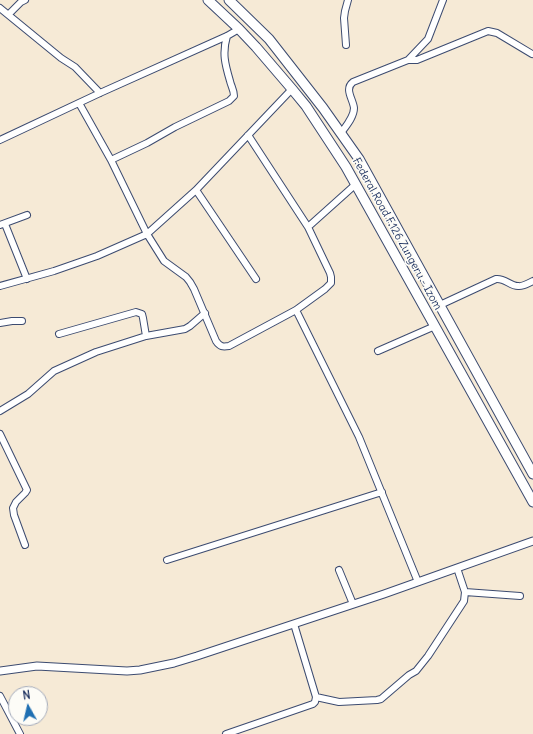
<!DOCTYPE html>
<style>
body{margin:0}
#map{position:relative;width:533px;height:734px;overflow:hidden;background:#f6ead6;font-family:Delius,sans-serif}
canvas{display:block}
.north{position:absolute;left:8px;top:686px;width:40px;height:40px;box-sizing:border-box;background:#fdfcf7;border:1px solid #a3aaba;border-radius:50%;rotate:352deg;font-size:11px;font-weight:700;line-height:16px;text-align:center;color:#1b2f5e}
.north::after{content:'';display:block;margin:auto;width:14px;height:18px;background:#1f6fb2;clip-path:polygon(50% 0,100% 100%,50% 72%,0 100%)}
</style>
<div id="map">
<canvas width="533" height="734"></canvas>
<div class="north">N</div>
</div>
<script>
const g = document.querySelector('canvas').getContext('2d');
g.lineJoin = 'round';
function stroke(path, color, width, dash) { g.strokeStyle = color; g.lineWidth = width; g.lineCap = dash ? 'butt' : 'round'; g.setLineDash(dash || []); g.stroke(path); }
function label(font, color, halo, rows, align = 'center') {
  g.font = font + ' Delius,sans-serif'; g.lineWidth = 3.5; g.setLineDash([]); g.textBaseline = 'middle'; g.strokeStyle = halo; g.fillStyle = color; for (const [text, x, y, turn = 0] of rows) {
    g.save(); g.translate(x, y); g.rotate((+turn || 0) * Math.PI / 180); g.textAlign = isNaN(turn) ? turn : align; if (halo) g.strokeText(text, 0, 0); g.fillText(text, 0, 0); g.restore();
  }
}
const minor = new Path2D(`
 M0,8L61,58L75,67L100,93
 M9,14L21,2L25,0
 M346,45L344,18L345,11L348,0
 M408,60L428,39L443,0
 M79,103L111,160L147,234L164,261L186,277L190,282L194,289L216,341C220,347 223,347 229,346L296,310L325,289L331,283V277L330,273L308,227L248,135
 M341,133C346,126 354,117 354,108C353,99 344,89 353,82L408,60H417L488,31L497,33L532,54
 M0,140L100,93L227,36L239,29
 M111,160L147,143L175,127L229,101L234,96C234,90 231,86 230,81C225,64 222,53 227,36
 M196,190L256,279
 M5,224L27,279
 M0,225L27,215
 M308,227L356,184
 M0,286L54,271L97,256L147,234L196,190L292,89
 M440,305L496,279C505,278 510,286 518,286C522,287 529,283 533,281
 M296,310L359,437L418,582
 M0,323L12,321H22
 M59,334L136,312L142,314L143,318L146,336
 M378,351L435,326
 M0,411L28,394L54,371L96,352L146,336L185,329L190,326L205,313
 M0,434L27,490L25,493L16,502L13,508L14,515L25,545
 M167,560L382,492
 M339,570L353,604
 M465,592L520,596
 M0,696L20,734
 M316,697L339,702L377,700L381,699L409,675L416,671L428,656L464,601L465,592L457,568
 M226,734L313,704L315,702L316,697L294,624`);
const tertiary = new Path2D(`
 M0,671L37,666L127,671L140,670L174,663L197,656L384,594L533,541`);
const primary = new Path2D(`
 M208,0L239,29L256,47L292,89L306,106L346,167L533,502
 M229,0L269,39L323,108L359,159L533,474`);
const streetNames = [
 ["Federal Road F.126 Zungeru - Izom",397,234,61]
];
stroke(minor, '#3c4b70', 8);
stroke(tertiary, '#3c4b70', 9);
stroke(primary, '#3c4b70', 11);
stroke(minor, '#fff', 6);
stroke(tertiary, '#fff', 7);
stroke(primary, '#fff', 9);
label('11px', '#1b2f5e', '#fdfcf7', streetNames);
</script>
